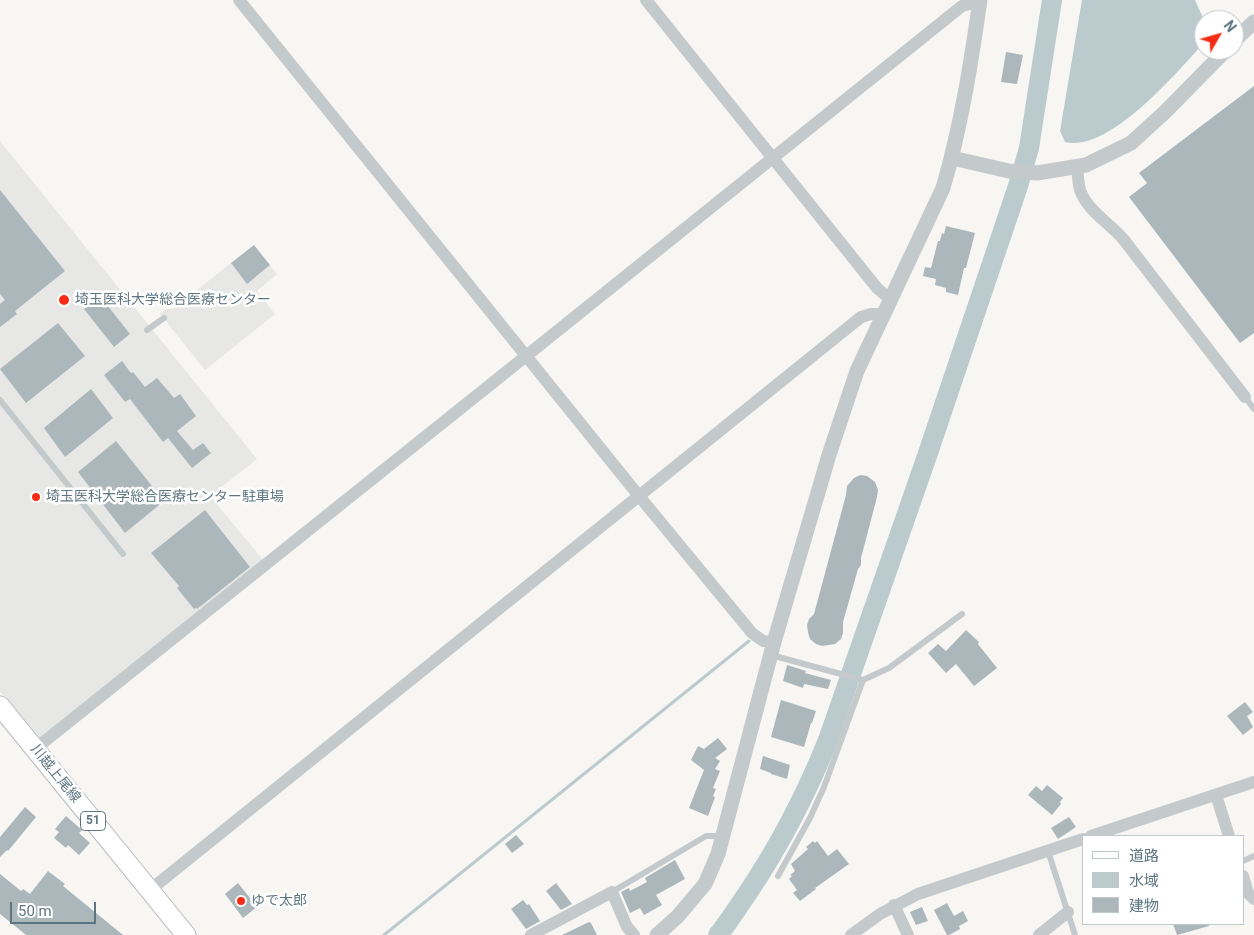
<!DOCTYPE html>
<meta charset="utf-8">
<style>
body{margin:0}
#map{position:relative;width:1254px;height:935px;overflow:hidden;background:#f7f6f3;font-family:Roboto,"Noto Sans JP",sans-serif}
canvas{display:block}
.legend{position:absolute;left:1082px;top:835px;width:162px;height:90px;box-sizing:border-box;background:#fff;border:1px solid #bfc8cd;margin:0;padding:6px 9px;list-style:none;font-size:15px;color:#5e7681}
.legend li{display:flex;align-items:center;gap:10px;height:25px}
.legend b{width:25px;border:1px solid #bfc8cd}
.north{position:absolute;left:1194px;top:10px;width:50px;height:50px;box-sizing:border-box;background:#fff;border:1px solid #bfc8cd;border-radius:50%;rotate:52deg;font-size:14px;font-weight:700;line-height:20px;text-align:center;color:#5e7681}
.north::after{content:'';display:block;margin:auto;width:18px;height:22px;background:#f52c15;clip-path:polygon(50% 0,100% 100%,50% 72%,0 100%)}
.scale{position:absolute;left:10px;top:902px;width:86px;height:22px;box-sizing:border-box;border:2px solid #5e7681;border-top:0;padding-left:6px;font-size:15px;line-height:18px;white-space:nowrap;color:#5e7681;-webkit-text-stroke:4px #fff;paint-order:stroke}
</style>
<div id="map">
<canvas width="1254" height="935"></canvas>
<ul class="legend">
<li><b style="height:6px;background:#fff"></b>道路</li>
<li><b style="height:14px;background:#bbcbcd"></b>水域</li>
<li><b style="height:14px;background:#acb7bb"></b>建物</li>
</ul>
<div class="north">N</div>
<div class="scale">50 m</div>
</div>
<script>
const g = document.querySelector('canvas').getContext('2d');
g.lineJoin = 'round';
function paint(path, color) { g.fillStyle = color; g.fill(path, 'evenodd'); }
function stroke(path, color, width, dash) { g.strokeStyle = color; g.lineWidth = width; g.lineCap = dash ? 'butt' : 'round'; g.setLineDash(dash || []); g.stroke(path); }
function label(font, color, halo, rows, align = 'center') {
  g.font = font + ' Roboto,"Noto Sans JP",sans-serif'; g.lineWidth = 5; g.setLineDash([]); g.textBaseline = 'middle'; g.strokeStyle = halo; g.fillStyle = color; for (const [text, x, y, turn = 0] of rows) {
    g.save(); g.translate(x, y); g.rotate((+turn || 0) * Math.PI / 180); g.textAlign = isNaN(turn) ? turn : align; if (halo) g.strokeText(text, 0, 0); g.fillText(text, 0, 0); g.restore();
  }
}
const built = new Path2D(`
 M0,141L257,459L210,496L264,561L40,742L0,692Z
 M231,263L247,283L270,265L277,274L257,291L275,314L205,370L160,314L166,309H173Z`);
const water = new Path2D(`
 M1082,0H1195L1204,20V25L1199,28L1203,38V44C1176,73 1109,153 1065,142L1060,131Z`);
const stream = new Path2D(`
 M384,935L749,641`);
const river = new Path2D(`
 M718,935C729,922 737,908 747,894C780,845 806,795 828,740L927,456L1018,186L1029,148L1052,0`);
const building = new Path2D(`
 M1006,52L1023,55L1017,84L1001,82Z
 M1254,86V333L1240,343L1129,197L1147,183L1139,173Z
 M0,190L65,271L15,311L17,314L0,327V304L5,300L0,294Z
 M946,226L975,233L966,268H964L958,295L946,292V288L935,285L936,279L923,276L925,267L931,268L938,241H940L942,233L944,234Z
 M254,245L270,265L247,284L231,263Z
 M100,296L130,334L114,347L84,309Z
 M58,323L85,356L26,403L0,369Z
 M122,361L131,373L133,372L145,387L157,378L174,398L180,394L196,416L177,431L193,450L203,443L211,453L192,468L168,438L163,442L130,399L125,402L104,375Z
 M91,389L113,418L65,457L44,428Z
 M116,441L164,501L125,533L78,472Z
 M860,475L867,476L875,482L878,490L877,497L861,558V565L858,569L843,622V633L841,639L835,644L822,646L816,644L810,639L808,632L807,625L809,619L814,614L846,495L847,486L854,478Z
 M205,510L250,567L197,609L196,608L194,609L177,588L179,586L151,553Z
 M966,630L979,642L978,644L997,668L974,686L956,664L946,673L928,653L938,644L946,651Z
 M787,665L806,671L805,673L831,680L828,689L804,684L803,688L783,681Z
 M781,700L816,711L812,723H811L804,747L771,737Z
 M1245,702L1253,712L1247,716L1253,727L1243,735L1227,716Z
 M718,738L727,749L715,758L720,761L715,769L720,771L713,788L716,789L713,796L715,797L708,816L689,808L704,770L691,760L698,746L704,749Z
 M763,756L790,765L787,779L771,774V773L760,769Z
 M1047,785L1063,798L1060,802L1061,804L1052,815L1028,795L1036,786L1042,791Z
 M25,807L36,817L8,851L7,850L0,857V837Z
 M66,816L82,830L79,833L90,843L79,855L68,845L66,848L54,838L59,832L55,829Z
 M1069,817L1076,827L1058,839L1051,828Z
 M516,835L524,844L512,853L505,844Z
 M813,841L815,843L817,841L828,856L837,849L849,864L815,888L816,889L800,901L793,893L797,890L789,879L792,876L790,875L795,871L791,864L808,849L806,847Z
 M675,860L685,879L656,895L662,905L644,915L640,908L630,913L621,892L629,888L630,891L647,882L645,878Z
 M48,871L65,884L63,886L123,935H26L0,914V874L21,891L23,889L30,894Z
 M238,883L257,907L243,918L225,894Z
 M556,883L572,904L561,910L546,891Z
 M523,900L527,905L529,904L540,921L526,929L511,909Z
 M947,903L954,916L963,911L968,921L959,926L960,929L949,935H947L934,910Z
 M922,907L928,921L916,925L910,912Z
 M589,922L591,923L597,935H562Z
 M1173,924H1209V926L1177,935Z`);
const service = new Path2D(`
 M147,330L164,318
 M1245,397L1254,409
 M0,400L123,554
 M771,655L863,680L889,668L962,614
 M1048,851L1075,935
 M1243,861L1254,856
 M778,876L810,818L824,787L863,680
 M612,892L706,836H723`);
const minor = new Path2D(`
 M239,0L639,496L752,633L763,641L774,642
 M646,0L877,288L891,300
 M1077,167C1078,174 1078,183 1080,190C1088,212 1110,223 1124,240L1245,397
 M35,749C345,502 653,254 962,6L980,1
 M1216,795L1229,836
 M1091,836L1254,782
 M1243,876L1248,893L1254,899
 M150,890L861,317L871,314H885
 M894,905L908,935
 M531,935L612,892L627,927L634,935
 M851,935L880,914L918,894L1083,839
 M1039,935L1068,912`);
const tertiary = new Path2D(`
 M1234,41L1254,22
 M952,158L1009,171L1037,173L1086,165L1131,143L1165,112L1226,50
 M657,935L678,916L705,884L718,854L774,642L829,455L857,371L943,188C961,127 971,63 980,0`);
const primary = new Path2D(`
 M0,706L186,935`);
const markers = [
 [64,300,6,"#f52c15"],
 [36,497,5,"#f52c15"],
 [241,901,5,"#f52c15"]
];
const shields = [
 [93,821,25]
];
const shieldNames = [
 ["51",93,821]
];
const poiNames = [
 ["埼玉医科大学総合医療センター",75,300],
 ["埼玉医科大学総合医療センター駐車場",46,497],
 ["ゆで太郎",251,901]
];
const streetNames = [
 ["川越上尾線",55,774,51]
];
paint(built, '#e7e8e6');
paint(water, '#bbcbcd');
stroke(stream, '#bbcbcd', 3);
stroke(river, '#bbcbcd', 20);
paint(building, '#acb7bb');
stroke(primary, '#b6bcbf', 21);
stroke(service, '#c4c9cc', 6);
stroke(minor, '#c4c9cc', 12);
stroke(tertiary, '#c4c9cc', 15);
stroke(primary, '#fff', 19);
for (const [x, y, r, color] of markers) { const dot = new Path2D(); dot.arc(x, y, r, 0, 2 * Math.PI); g.fillStyle = color; g.fill(dot); stroke(dot, '#fff', 2); }
for (const [x, y, w] of shields) { const box = new Path2D(); box.roundRect(x - w / 2, y - 9.5, w, 19, 4); g.fillStyle = '#fff'; g.fill(box); stroke(box, '#5e7681', 1); }
label('bold 12px', '#5e7681', null, shieldNames);
label('14px', '#5e7681', '#fff', poiNames, 'left');
label('14px', '#5e7681', '#fff', streetNames);
</script>
